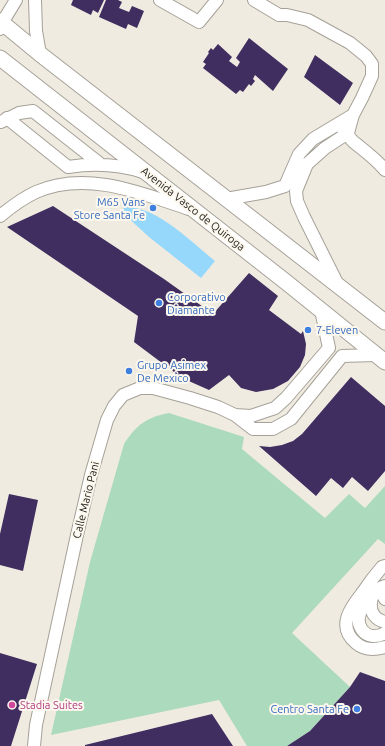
<!DOCTYPE html>
<style>
body{margin:0}
canvas{display:block;background:#f0ebe1}
</style>
<canvas width="385" height="746"></canvas>
<script>
const g = document.querySelector('canvas').getContext('2d');
g.lineJoin = 'round';
function paint(path, color) { g.fillStyle = color; g.fill(path, 'evenodd'); }
function stroke(path, color, width, dash) { g.strokeStyle = color; g.lineWidth = width; g.lineCap = dash ? 'butt' : 'round'; g.setLineDash(dash || []); g.stroke(path); }
function label(font, color, halo, rows, align = 'center') {
  g.font = font + ' Ubuntu,sans-serif'; g.lineWidth = 4; g.setLineDash([]); g.textBaseline = 'middle'; g.strokeStyle = halo; g.fillStyle = color; for (const [text, x, y, turn = 0] of rows) {
    g.save(); g.translate(x, y); g.rotate((+turn || 0) * Math.PI / 180); g.textAlign = isNaN(turn) ? turn : align; if (halo) g.strokeText(text, 0, 0); g.fillText(text, 0, 0); g.restore();
  }
}
const green = new Path2D(`
 M169,413L244,437L242,449L325,518L349,494L365,508L385,486V544L378,539L292,633L350,687L310,731L287,746H247L219,700L51,735L90,562L124,444C136,425 147,417 169,413Z`);
const water = new Path2D(`
 M123,207C127,207 132,207 136,208C164,214 193,243 215,261L201,278L149,237L124,214Z`);
const building = new Path2D(`
 M73,0H104L98,13L93,10L91,15L71,5Z
 M106,0H118L122,2L119,8L129,12L132,6L144,11L137,28L128,24L126,29L99,17Z
 M249,38L288,69L273,91L255,75L253,79L255,81L251,86L249,84L243,92L240,90L236,94L203,68L206,64L203,62L209,53L208,52L211,48L213,50L218,44L232,57L229,61L237,67L240,62L236,58Z
 M315,55L353,83L340,105L304,77Z
 M53,206L164,279L213,314L249,273L278,296L269,310L301,334L303,331L306,344L305,355L300,367L288,381L273,389L256,392L241,388L229,375L209,390L182,378L134,342L138,316L7,227Z
 M351,377L385,406V471L368,491L352,477L343,488L331,478L316,496L259,446L270,447L282,445L293,441L302,434Z
 M9,494L38,500L23,571L0,565V534Z
 M0,653L37,664L11,746H0Z
 M360,672L385,681V746H287L310,731L350,687Z
 M212,714L233,746H85V745Z`);
const minor = new Path2D(`
 M35,0L36,31L40,54
 M160,0L199,22L217,0
 M254,0L279,15H287L308,20L350,43L366,56L372,64V76L362,98L353,115L348,133L325,148L307,164L296,191L297,201L304,217L338,285
 M0,29L2,23L16,0
 M7,118L68,167C94,163 118,164 143,172
 M1,122L19,113L33,111L99,163
 M343,129C348,133 350,140 355,143C366,152 376,159 385,170
 M226,199L266,192L285,186L299,154L313,139L353,115
 M0,216C11,207 23,198 36,192C86,170 141,193 189,209
 M235,415L251,416L275,408L286,398L329,348L321,310
 M385,566L382,567C375,575 369,583 363,592C351,607 336,626 356,643C364,650 375,650 385,647
 M385,586C366,591 366,618 385,622
 M385,590L383,595L385,599
 M362,593L364,606C350,623 366,644 385,633
 M34,746L36,725L77,535L91,475L107,420L114,406L123,395L140,388H153L190,398L218,407L235,415L253,429H273L291,419L342,356L376,355`);
const major = new Path2D(`
 M0,21L40,54L385,322
 M0,58L286,282L385,362`);
const markers = [
 [153,208,4,"#3f7fe0"],
 [159,303,4,"#3f7fe0"],
 [308,330,4,"#3f7fe0"],
 [129,371,4,"#3f7fe0"],
 [12,705,4,"#d1479c"],
 [357,709,4,"#3f7fe0"]
];
const shopNames = [
 ["M65 Vans",145,202,"right"],
 ["Store Santa Fe",145,215,"right"],
 ["Corporativo",167,297],
 ["Diamante",167,310],
 ["7-Eleven",316,330],
 ["Grupo Asimex",137,365],
 ["De Mexico",137,378],
 ["Centro Santa Fe",349,709,"right"]
];
const streetNames = [
 ["Avenida Vasco de Quiroga",193,209,38],
 ["Calle Mario Pani",86,500,-76]
];
const hotelNames = [
 ["Stadia Suites",20,705]
];
paint(green, '#acdabc');
paint(water, '#95d8fb');
paint(building, '#3f2e5f');
stroke(minor, '#a6a198', 14);
stroke(major, '#a6a198', 17);
stroke(minor, '#fff', 12);
stroke(major, '#fff', 15);
for (const [x, y, r, color] of markers) { const dot = new Path2D(); dot.arc(x, y, r, 0, 2 * Math.PI); g.fillStyle = color; g.fill(dot); stroke(dot, '#fdf8ee', 1.5); }
label('11px', '#366cbe', '#fdf8ee', shopNames, 'left');
label('11px', '#1b1a16', '#fdf8ee', streetNames);
label('11px', '#b23c85', '#fdf8ee', hotelNames, 'left');
</script>
